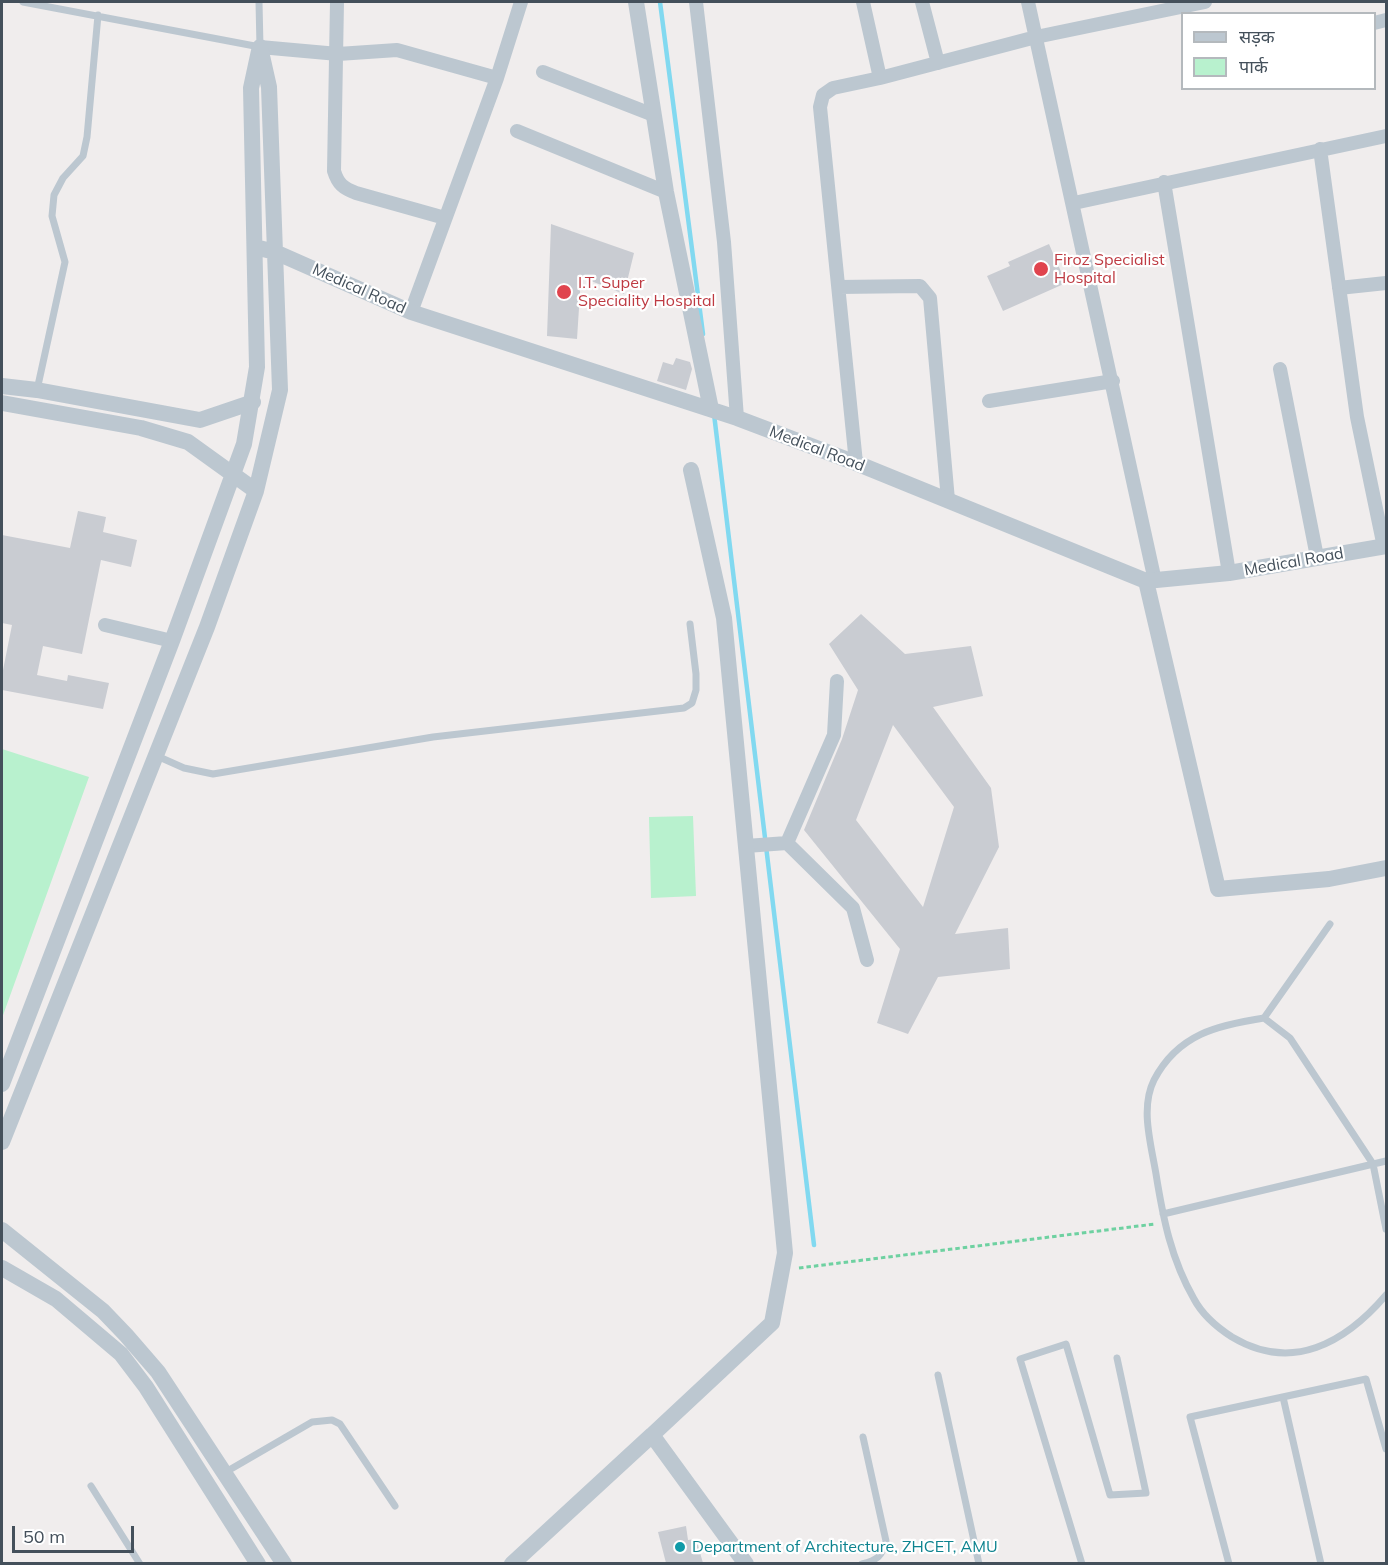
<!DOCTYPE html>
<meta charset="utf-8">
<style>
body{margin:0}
#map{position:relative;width:1388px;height:1565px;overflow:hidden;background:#f0eded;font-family:Mulish,"Noto Sans Devanagari",sans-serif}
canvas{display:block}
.frame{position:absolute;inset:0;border:3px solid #44505b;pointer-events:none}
.legend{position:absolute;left:1181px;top:12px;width:195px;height:78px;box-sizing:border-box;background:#fff;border:2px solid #b4b9bd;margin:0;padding:8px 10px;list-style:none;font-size:18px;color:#44505b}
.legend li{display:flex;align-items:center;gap:12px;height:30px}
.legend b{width:30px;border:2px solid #b4b9bd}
.scale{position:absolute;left:12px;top:1526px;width:122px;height:27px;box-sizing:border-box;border:3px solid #44505b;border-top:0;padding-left:8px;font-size:18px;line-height:21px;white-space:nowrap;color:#44505b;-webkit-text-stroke:4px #fff;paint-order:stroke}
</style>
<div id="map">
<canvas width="1388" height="1565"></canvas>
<div class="frame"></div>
<ul class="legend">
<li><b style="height:8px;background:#bcc7d0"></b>सड़क</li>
<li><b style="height:16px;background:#b8f1ce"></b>पार्क</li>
</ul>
<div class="scale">50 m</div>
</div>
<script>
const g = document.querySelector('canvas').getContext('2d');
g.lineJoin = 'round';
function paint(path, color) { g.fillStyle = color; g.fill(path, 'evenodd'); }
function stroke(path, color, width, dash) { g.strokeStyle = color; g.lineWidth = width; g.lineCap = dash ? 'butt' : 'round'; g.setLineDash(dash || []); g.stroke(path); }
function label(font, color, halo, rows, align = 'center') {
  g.font = font + ' Mulish,sans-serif'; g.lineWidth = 4.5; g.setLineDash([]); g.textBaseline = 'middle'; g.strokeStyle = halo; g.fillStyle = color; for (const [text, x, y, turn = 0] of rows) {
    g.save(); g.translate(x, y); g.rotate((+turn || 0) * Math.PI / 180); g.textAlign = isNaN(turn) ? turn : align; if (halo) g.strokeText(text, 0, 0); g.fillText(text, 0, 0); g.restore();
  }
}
const green = new Path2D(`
 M2,749L89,777L2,1018Z
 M693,816L696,896L651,898L649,817Z`);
const stream = new Path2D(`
 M660,2L703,334
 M714,414L814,1245`);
const building = new Path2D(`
 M551,224L634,253L624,294L581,277L577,339L547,336Z
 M1049,244L1066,283L1003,311L987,276L1010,266L1008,262Z
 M676,358L690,362L692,369L686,390L657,381L663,362L673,365Z
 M78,511L106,517L103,532L137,540L131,567L101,560L82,654L43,646L37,675L67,681L68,675L109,683L103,709L2,690V675L12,625L2,623V535L70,548Z
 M861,614L905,654L971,646L983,696L933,707L991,788L999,847L955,934L1008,928L1010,969L938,977L908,1034L877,1023L900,949L804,830L842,739L858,690L829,644ZM893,725L954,807L923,907L856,820Z
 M686,1526L688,1540L696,1539L703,1563H666L658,1532Z`);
const path = new Path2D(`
 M799,1268L1155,1224`);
const service = new Path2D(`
 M23,2L260,47L259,2
 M37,390L65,262L52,216L54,195L63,178L83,156L87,137L98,15
 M157,756L184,768L213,774L433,737L684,708L692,703L696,690V674L690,624
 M1330,924L1264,1018C1218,1025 1178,1034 1154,1080C1140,1108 1151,1144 1156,1174C1163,1218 1171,1259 1194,1299C1202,1314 1218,1328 1232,1337C1292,1373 1345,1343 1386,1295
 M1264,1018L1290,1038L1373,1164L1386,1229
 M1163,1214L1386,1161
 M938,1375L979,1564
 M1283,1397L1321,1564
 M224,1473L312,1422L332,1420L340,1424L395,1506
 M91,1486L140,1564
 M862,1564C877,1560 882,1557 886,1541L863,1437
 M1082,1564L1020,1359L1066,1344L1110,1495L1146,1493L1117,1358
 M1229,1564L1190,1417L1366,1379L1386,1449`);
const minor = new Path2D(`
 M337,2L334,171C338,184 343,188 356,193L445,218
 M696,2L724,242L737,418
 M863,2L880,78L1036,37L1205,2
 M922,2L938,63
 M1028,2L1155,581
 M1374,23L1386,20
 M260,47L338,54L397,50L497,78
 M543,72L651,114
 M517,131L666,192
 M1320,149L1357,417L1384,547
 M1164,182L1229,573
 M1074,203L1386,136
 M839,287L920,286L930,298L948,500
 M1339,288L1386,283
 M411,312L497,78L521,2
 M1280,369L1317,557
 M989,401L1113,381
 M856,463L820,107L823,95L833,88L880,78
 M105,625L172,641
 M787,843L834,735L837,681
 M746,846L787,843L853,908L867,960`);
const tertiary = new Path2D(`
 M636,2L666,192L711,409
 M255,247L275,252L411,312L737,418L856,463L1146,581L1229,573L1386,546
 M2,386L37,390L200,420L253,402
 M2,403L141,428L188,442L256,491
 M1146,581L1218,889L1329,879L1386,868
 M2,1084L172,641L244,444L257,367L251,88L259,51
 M2,1142L207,627L256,491L280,390L269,87L260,47
 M2,1230L103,1311L126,1335L158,1372L284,1564
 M2,1268L56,1299L121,1354L146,1387L258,1564
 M652,1435L772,1323L785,1253L724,618L691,470
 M512,1564L652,1435L746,1564`);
const markers = [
 [1041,269,8,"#e0444e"],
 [564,292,8,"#e0444e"],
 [680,1547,6,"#0f9aa8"]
];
const healthNames = [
 ["Firoz Specialist",1054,260],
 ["Hospital",1054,278],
 ["I.T. Super",578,283],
 ["Speciality Hospital",578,301]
];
const streetNames = [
 ["Medical Road",359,289,24],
 ["Medical Road",817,449,21],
 ["Medical Road",1294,562,-10]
];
const cultureNames = [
 ["Department of Architecture, ZHCET, AMU",692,1547]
];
paint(green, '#b8f1ce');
stroke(stream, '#82d9f0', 4.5);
paint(building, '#c9ccd2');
stroke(path, '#6ed1a1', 3, [4.5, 3]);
stroke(service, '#bcc7d0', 7);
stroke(minor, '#bcc7d0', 14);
stroke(tertiary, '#bcc7d0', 16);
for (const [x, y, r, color] of markers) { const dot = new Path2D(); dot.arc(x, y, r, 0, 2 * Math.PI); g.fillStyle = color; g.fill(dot); stroke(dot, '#fff', 2); }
label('16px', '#be3a42', '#fff', healthNames, 'left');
label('16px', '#44505b', '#fff', streetNames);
label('16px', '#0d838f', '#fff', cultureNames, 'left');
</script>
